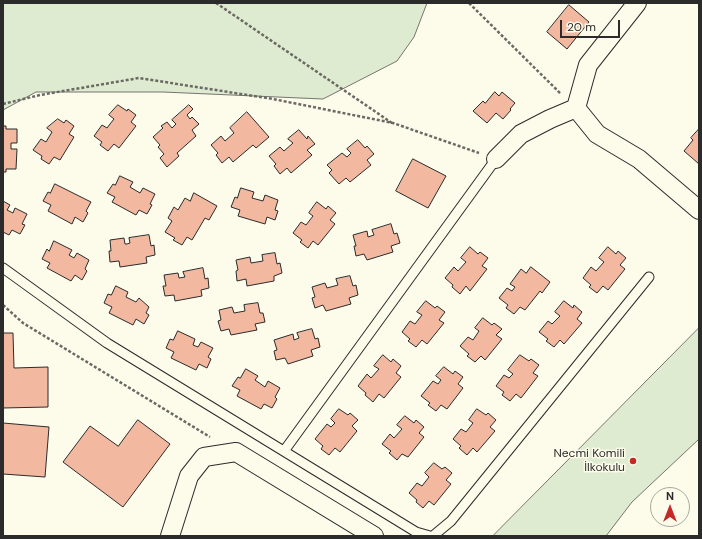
<!DOCTYPE html>
<meta charset="utf-8">
<style>
body{margin:0}
#map{position:relative;width:702px;height:539px;overflow:hidden;background:#fdfbea;font-family:"DM Sans",sans-serif}
canvas{display:block}
.frame{position:absolute;inset:0;border:4px solid #2b2b2b;pointer-events:none}
.north{position:absolute;left:650px;top:487px;width:40px;height:40px;box-sizing:border-box;background:#fdfbea;border:1px solid #a9a89e;border-radius:50%;rotate:0deg;font-size:11px;font-weight:700;line-height:16px;text-align:center;color:#2b2b2b}
.north::after{content:'';display:block;margin:auto;width:14px;height:18px;background:#c62828;clip-path:polygon(50% 0,100% 100%,50% 72%,0 100%)}
.scale{position:absolute;left:560px;top:20px;width:60px;height:18px;box-sizing:border-box;border:2px solid #2b2b2b;border-top:0;padding-left:5px;font-size:12px;line-height:14px;white-space:nowrap;color:#2b2b2b;-webkit-text-stroke:3px #fdfbea;paint-order:stroke}
</style>
<div id="map">
<canvas width="702" height="539"></canvas>
<div class="frame"></div>
<div class="north">N</div>
<div class="scale">20 m</div>
</div>
<script>
const g = document.querySelector('canvas').getContext('2d');
g.lineJoin = 'round';
function paint(path, color) { g.fillStyle = color; g.fill(path, 'evenodd'); }
function stroke(path, color, width, dash) { g.strokeStyle = color; g.lineWidth = width; g.lineCap = dash ? 'butt' : 'round'; g.setLineDash(dash || []); g.stroke(path); }
function label(font, color, halo, rows, align = 'center') {
  g.font = font + ' "DM Sans",sans-serif'; g.lineWidth = 3; g.setLineDash([]); g.textBaseline = 'middle'; g.strokeStyle = halo; g.fillStyle = color; for (const [text, x, y, turn = 0] of rows) {
    g.save(); g.translate(x, y); g.rotate((+turn || 0) * Math.PI / 180); g.textAlign = isNaN(turn) ? turn : align; if (halo) g.strokeText(text, 0, 0); g.fillText(text, 0, 0); g.restore();
  }
}
const green = new Path2D(`
 M3,3H427L414,37L397,61L323,99L163,92H36L3,110Z
 M699,328V439L632,502L606,536H493Z`);
const building = new Path2D(`
 M569,5L589,22L567,49L547,32Z
 M495,92L499,96L502,92L515,103L510,109L511,110L503,119L496,113L487,123L473,111L483,101L485,103Z
 M118,105L127,111L128,109L136,115L131,122L136,126L119,148L114,144L108,151L100,145L102,142L94,136L102,125L107,128L110,124L114,119L109,115Z
 M189,105L193,109L187,115L190,119L192,117L199,124L192,130L196,136L177,153L179,156L167,167L160,158L164,154L158,147L160,145L153,137L163,128L161,126L167,122L172,128L176,124L172,120Z
 M247,112L269,137L256,148L253,145L233,162L229,157L222,163L216,155L218,153L211,145L221,136L225,141L234,133L230,128Z
 M58,119L64,123L66,120L74,126L69,134L74,137L60,160L54,157L49,164L41,159L42,156L33,150L41,139L46,142L52,132L47,128Z
 M3,126H6V129H17V143H11V149H17L16,169H6V172H3Z
 M699,129V164L684,151L693,140L691,138Z
 M299,130L307,139L308,136L315,144L307,150L312,155L291,173L287,168L280,174L274,166L276,164L269,156L280,147L284,151L293,143L288,139Z
 M358,140L365,148L367,146L374,154L367,160L371,165L350,182L346,178L339,184L329,173L332,170L327,165L342,153L347,157L351,153L347,149Z
 M413,159L446,176L428,208L396,191Z
 M120,176L133,182L130,187L140,193L143,188L155,194L150,204L152,205L147,214L139,210L136,215L112,202L115,197L107,193L113,184L115,185Z
 M55,184L91,202L86,211L88,213L83,222L75,217L72,224L48,211L51,205L43,201L48,192L50,193Z
 M241,188L254,192L252,198L263,201L265,195L278,200L275,210L278,211L275,220L267,217L265,224L238,216L240,210L231,207L235,197L237,198Z
 M194,193L217,206L209,220L205,218L192,240L187,237L182,245L173,240L175,238L165,232L172,221L168,218L174,207L178,210L185,198L190,201Z
 M3,201L10,205L7,210L13,213L15,208L27,214L22,224L25,225L20,234L12,230L9,235L3,232Z
 M317,202L326,209L328,206L336,213L330,220L335,224L318,245L313,241L308,248L300,242L302,240L293,233L301,222L306,225L313,216L309,213Z
 M391,224L394,234L397,233L400,243L391,246L393,252L367,260L364,254L356,256L354,246H356L353,235L367,231L368,237L374,235L372,230Z
 M149,235L151,246L154,245L155,255L146,257L147,263L120,267L119,261L110,262L109,251H111L110,240L124,238L125,244H127L130,243L129,238Z
 M54,241L72,250L69,255L74,258L77,253L89,260L85,269L87,271L82,280L75,275L71,281L47,268L50,263L42,259L47,249L49,251Z
 M470,247L478,254L480,252L488,258L482,266L487,269L470,291L466,286L460,294L452,287L453,285L445,278L454,267L458,271L466,262L461,258Z
 M608,247L616,254L618,251L626,258L620,265L625,269L608,290L603,286L597,293L589,287L591,285L583,278L591,267L596,271L604,262L599,258Z
 M275,253L277,264L280,263L282,273L274,276V281L247,286L246,279L237,281L236,271L238,270L236,260L250,257L251,263L263,261L262,255Z
 M531,267L550,282L542,293L540,291L525,310L520,307L514,314L506,308L508,305L499,298L507,288L512,291L515,287L510,284L521,269L526,273Z
 M203,268L205,279L208,278L209,288L201,290L202,296L175,301L174,295L165,296L163,286H166L164,275L178,273L179,278L185,277L183,272Z
 M350,276L353,286L356,285L358,295L349,298L351,304L326,311L323,305L315,308L312,298L315,297L312,287L325,283L327,288L338,285L336,279Z
 M116,286L128,292L126,297L136,302L139,298L149,307L146,313L149,315L144,324L136,319L133,325L109,313L112,307L104,303L108,294L111,295Z
 M426,301L435,308L437,306L445,312L439,320L444,323L427,344L422,340L416,347L408,341L410,339L402,332L410,321L415,324L422,315L417,312Z
 M564,301L573,308L574,305L582,312L577,319L582,323L564,344L560,340L554,347L546,341L548,339L539,332L548,321L552,324L560,316L555,312Z
 M258,303L260,313H263L265,322L255,324L257,330L231,335L229,329L221,331L218,321L221,320L219,310L232,307L234,313L245,311L244,305Z
 M483,318L492,325L494,323L502,329L496,335L502,339L485,360L481,356L475,362L467,356L469,354L460,346L468,337L473,340L479,331L475,328Z
 M312,329L315,339L318,338L320,347L311,350L313,356L288,364L285,358L276,360L274,351L277,350L274,340L293,334L294,340L299,338L297,333Z
 M178,331L195,339L193,345L198,347L201,342L213,348L208,357L211,359L207,368L199,364L196,370L171,358L174,352L166,348L170,339L173,340Z
 M3,333H13L14,368L48,367V407L3,408Z
 M383,355L391,362L393,359L401,366L396,373L401,377L384,398L379,394L373,402L365,395L366,393L358,386L367,374L371,378L379,369L374,366Z
 M520,355L529,361L531,359L539,365L533,373L538,376L521,398L516,394L510,401L502,395L504,392L496,386L504,375L509,378L513,374L508,370Z
 M444,367L453,374L455,371L463,377L458,384L463,388L447,409L441,405L436,411L428,405L430,403L421,396L433,381L438,384L441,380L436,376Z
 M246,369L258,376L255,380L265,387L268,381L280,388L275,397L277,399L272,408L264,404L261,409L237,396L240,390L232,386L238,377L240,378Z
 M339,409L348,415L350,413L358,420L352,426L357,431L340,452L335,448L329,455L321,449L323,446L315,439L327,424L331,427L335,423L331,419Z
 M477,409L486,415L488,413L496,420L490,427L495,431L477,452L473,448L467,455L459,448L461,446L453,439L461,429L466,432L473,423L469,420Z
 M405,416L414,423L416,420L424,427L419,433L424,437L408,457L402,454L397,460L389,453L391,451L382,444L390,434L394,438L402,429L397,425Z
 M138,420L170,444L123,507L63,462L90,426L118,446Z
 M3,423L49,427L45,477L3,474Z
 M434,463L442,469L445,467L452,473L446,480L451,484L434,505L429,501L423,508L416,502L417,500L409,493L417,483L422,486L429,477L425,473Z`);
const path = new Path2D(`
 M216,3L392,123
 M469,3L561,94
 M3,104L40,95L139,78L273,99L393,123L479,153
 M3,305L23,323L210,437`);
const lane = new Path2D(`
 M3,268L107,343L416,532L430,536
 M284,451L496,159
 M433,536L451,521L649,277`);
const street = new Path2D(`
 M576,108L588,65L637,3
 M496,159L521,134L550,119L576,108L597,134L639,159L699,210
 M170,536L189,476L204,457L236,452L374,536`);
const markers = [
 [633,461,4,"#c62828"]
];
const poiNames = [
 ["Necmi Komili",625,454],
 ["İlkokulu",625,468]
];
paint(green, '#deebd1');
stroke(green, '#74746e', 1);
paint(building, '#f2b8a0');
stroke(building, '#2b2b2b', 1);
stroke(lane, '#2b2b2b', 11);
stroke(street, '#2b2b2b', 20);
stroke(path, '#6a6964', 2.5, [3, 2]);
stroke(lane, '#fdfbea', 9);
stroke(street, '#fdfbea', 18);
for (const [x, y, r, color] of markers) { const dot = new Path2D(); dot.arc(x, y, r, 0, 2 * Math.PI); g.fillStyle = color; g.fill(dot); stroke(dot, '#fdfbea', 1.5); }
label('12px', '#2b2b2b', '#fdfbea', poiNames, 'right');
</script>
